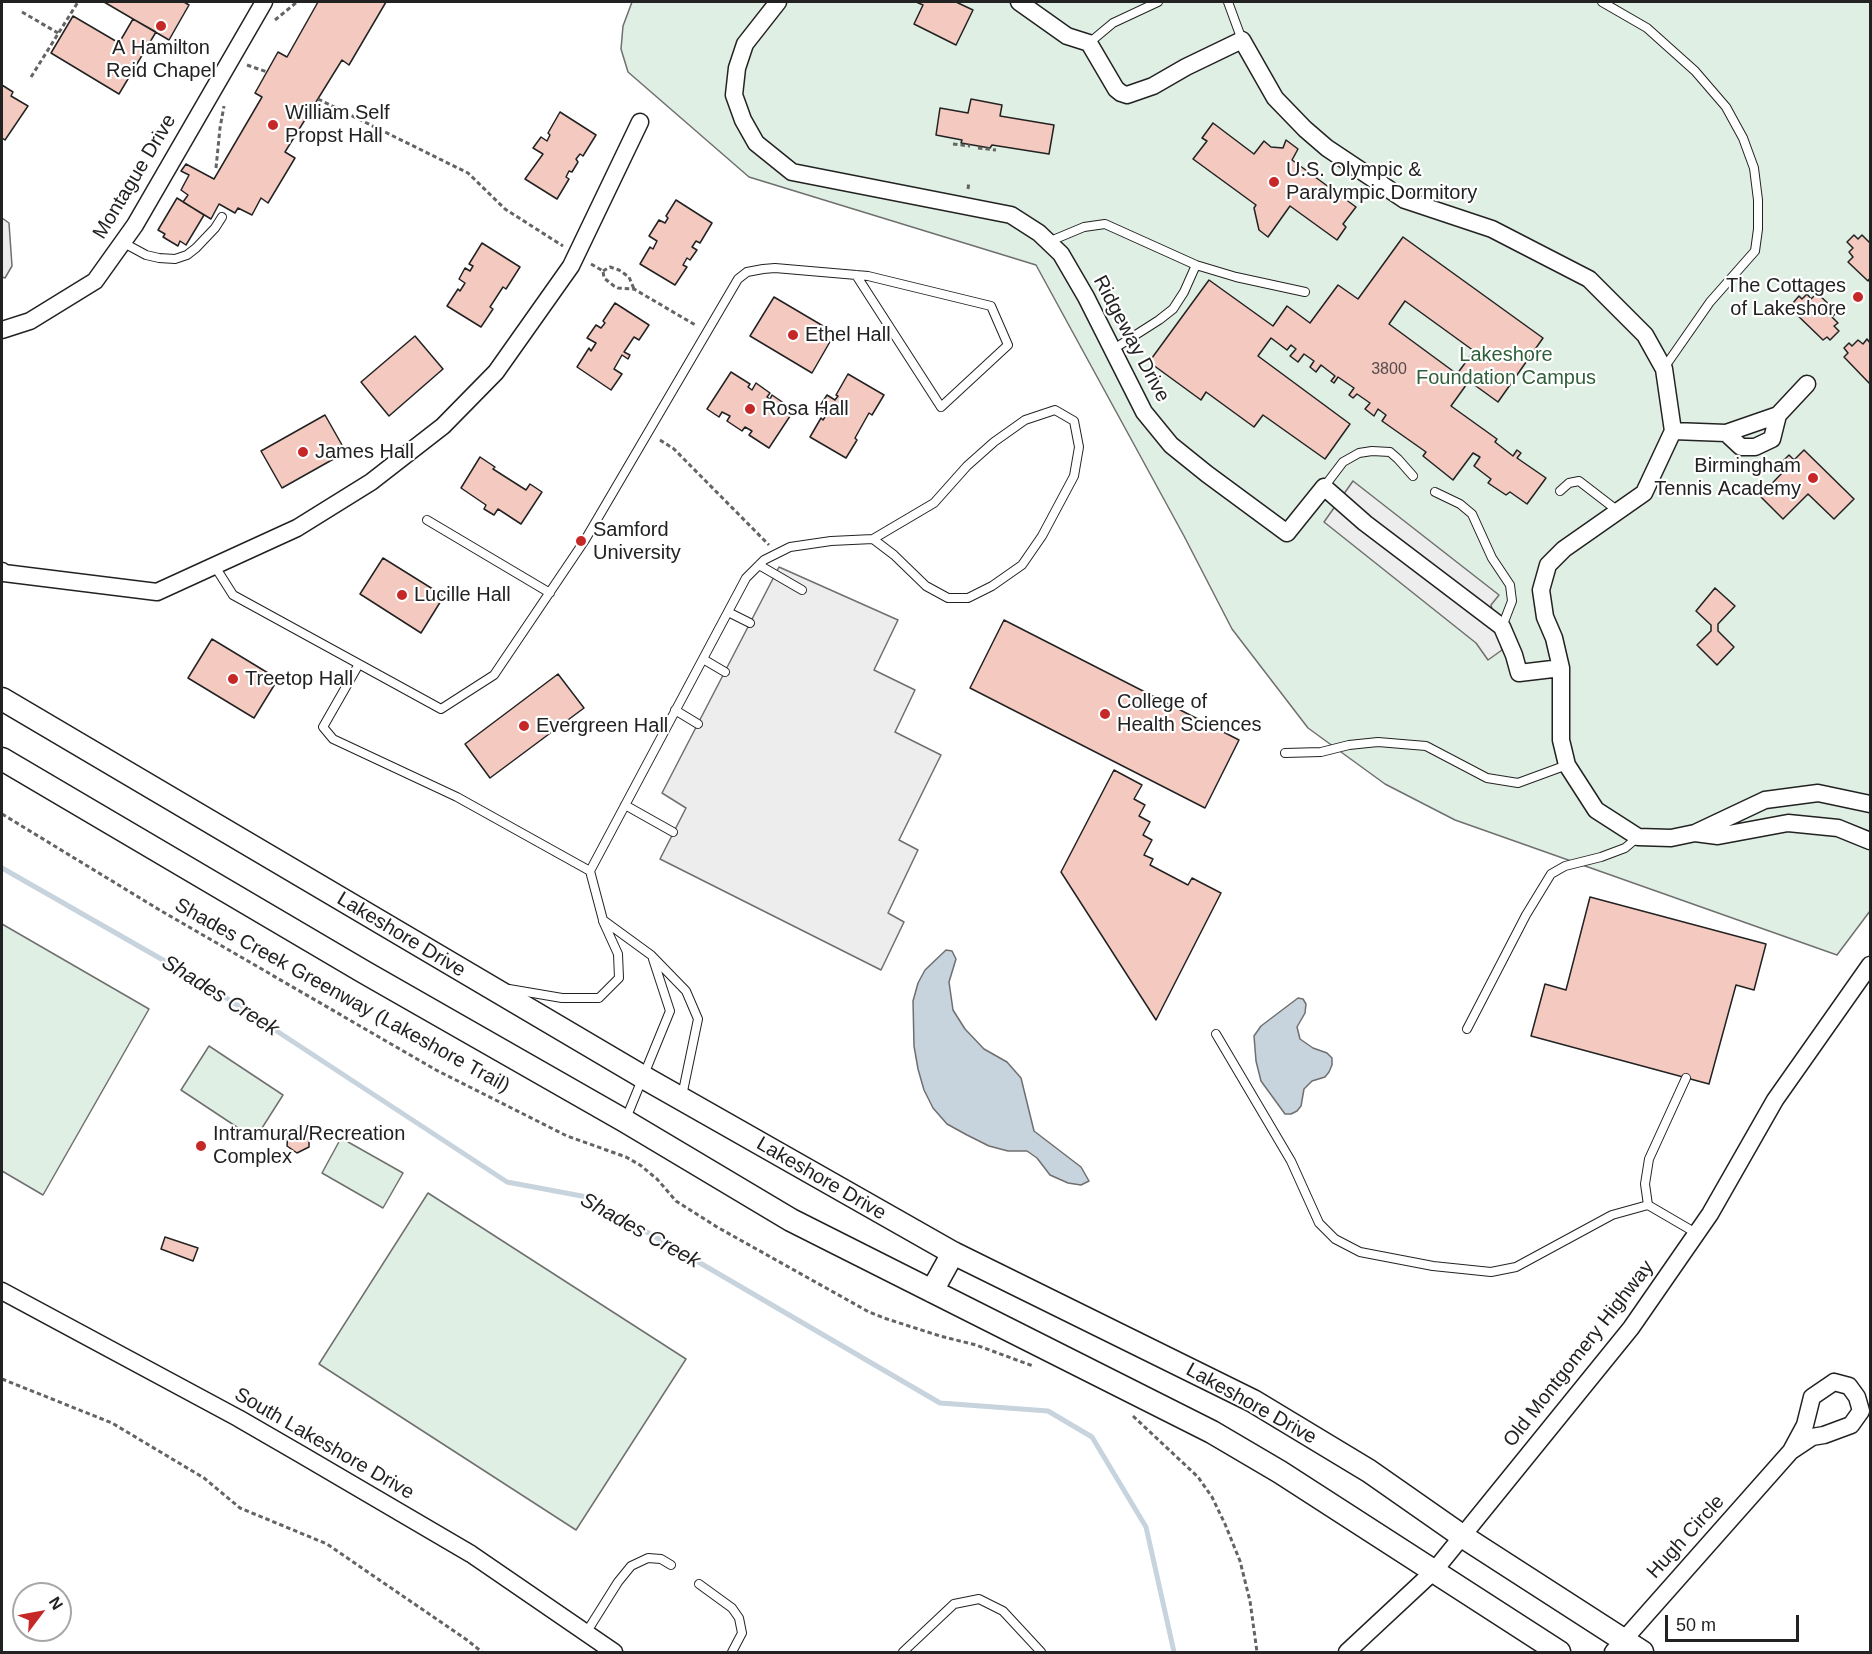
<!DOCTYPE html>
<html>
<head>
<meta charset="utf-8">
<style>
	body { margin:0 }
	#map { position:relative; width:1872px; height:1654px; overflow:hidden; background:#fff; font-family:Helvetica,sans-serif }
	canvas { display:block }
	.frame { position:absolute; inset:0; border:3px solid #222; pointer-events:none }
	.north { position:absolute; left:12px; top:1582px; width:60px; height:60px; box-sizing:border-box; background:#fff; border:2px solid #a7a7a7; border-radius:50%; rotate:58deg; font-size:16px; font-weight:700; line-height:24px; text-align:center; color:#222 }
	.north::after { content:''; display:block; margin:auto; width:21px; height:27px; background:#c62828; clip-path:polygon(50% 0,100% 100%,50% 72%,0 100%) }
	.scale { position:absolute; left:1665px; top:1615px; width:134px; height:27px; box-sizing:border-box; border:3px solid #222; border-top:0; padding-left:8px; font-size:18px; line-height:21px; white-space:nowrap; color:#222; -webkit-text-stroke:4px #fff; paint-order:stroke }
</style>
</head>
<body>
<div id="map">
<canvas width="1872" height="1654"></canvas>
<div class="frame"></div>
<div class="north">N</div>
<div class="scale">50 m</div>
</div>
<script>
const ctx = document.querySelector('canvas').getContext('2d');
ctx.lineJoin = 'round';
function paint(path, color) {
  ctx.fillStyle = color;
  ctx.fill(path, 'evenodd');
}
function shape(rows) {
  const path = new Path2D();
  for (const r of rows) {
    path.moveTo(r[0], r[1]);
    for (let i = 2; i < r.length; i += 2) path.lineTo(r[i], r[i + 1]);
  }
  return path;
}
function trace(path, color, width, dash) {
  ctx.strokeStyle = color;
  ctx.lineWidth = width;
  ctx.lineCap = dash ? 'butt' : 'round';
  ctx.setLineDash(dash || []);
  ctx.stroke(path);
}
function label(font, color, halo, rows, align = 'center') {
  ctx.font = font + ' Helvetica,sans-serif';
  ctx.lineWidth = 4.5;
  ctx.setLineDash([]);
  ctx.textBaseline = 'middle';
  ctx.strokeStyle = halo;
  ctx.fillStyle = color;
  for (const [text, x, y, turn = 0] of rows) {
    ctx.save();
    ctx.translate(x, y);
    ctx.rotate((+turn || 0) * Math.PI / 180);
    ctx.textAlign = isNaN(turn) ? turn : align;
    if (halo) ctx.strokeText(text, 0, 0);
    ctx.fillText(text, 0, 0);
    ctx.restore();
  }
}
const green = shape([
	[632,2,1870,2,1870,911,1837,955,1455,820,1385,784,1308,728,1232,629,1184,536,1036,265,749,177,628,72,621,49,623,26,632,2],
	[2,924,149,1009,43,1195,2,1171,2,924],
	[209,1046,283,1095,255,1139,181,1090,209,1046],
	[341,1138,403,1173,383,1208,322,1173,341,1138],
	[428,1193,686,1359,576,1530,319,1364,428,1193]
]);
const parking = shape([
	[2,218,9,223,12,266,5,278,2,277,2,218],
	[1353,481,1499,595,1491,605,1502,650,1488,660,1476,643,1324,522,1353,481],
	[779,567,898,620,874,670,915,690,895,732,941,755,899,840,918,850,888,913,904,922,881,970,660,859,686,808,662,793,779,567]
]);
const water = shape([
	[946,950,952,951,956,959,949,982,953,1010,965,1029,984,1049,1007,1062,1021,1078,1034,1131,1081,1167,1089,1181,1081,1185,1068,1183,1050,1175,1037,1158,1027,1151,1008,1151,989,1146,967,1135,947,1124,933,1108,924,1090,918,1069,914,1046,913,1001,918,983,925,970,946,950],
	[1298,998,1303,999,1306,1004,1305,1013,1297,1027,1300,1039,1313,1048,1327,1053,1332,1058,1332,1065,1329,1072,1325,1077,1312,1081,1304,1089,1301,1106,1297,1111,1291,1114,1285,1114,1261,1081,1256,1061,1254,1036,1261,1026,1298,998]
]);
const stream = shape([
	[2,868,205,984,507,1182,587,1197,940,1403,1048,1411,1092,1437,1146,1527,1174,1652]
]);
const building = shape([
	[104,2,184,2,189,5,169,40,104,2],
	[318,2,386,2,349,65,342,60,285,152,295,158,268,203,261,198,252,215,238,208,235,213,219,204,211,219,183,202,188,195,181,190,189,175,181,171,186,164,214,179,262,97,255,93,278,52,287,57,318,2],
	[916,2,956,2,973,10,956,45,914,24,923,5,916,2],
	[73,16,119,43,133,19,156,32,119,94,51,53,73,16],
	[2,85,13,92,11,96,28,106,5,140,2,138,2,85],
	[971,99,1002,105,1000,116,1054,125,1049,154,992,145,990,148,961,143,962,140,936,135,940,108,968,113,971,99],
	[560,112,596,135,583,156,580,154,576,159,578,162,572,172,569,171,566,177,569,179,557,199,525,179,543,154,533,148,541,137,547,141,550,135,548,133,560,112],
	[1213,123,1254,154,1264,141,1271,147,1283,148,1286,140,1298,149,1292,160,1356,207,1343,224,1346,227,1337,240,1290,206,1268,237,1259,230,1254,208,1256,205,1193,159,1207,141,1202,138,1213,123],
	[177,198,204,215,186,245,180,241,178,246,163,237,165,234,158,230,177,198],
	[676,200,712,223,700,243,696,241,692,247,697,250,690,260,687,258,683,265,687,267,675,285,640,264,650,247,653,249,657,241,649,236,659,220,665,223,668,218,666,216,676,200],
	[1854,235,1858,239,1862,235,1870,243,1870,278,1868,281,1848,262,1853,257,1849,252,1853,248,1847,242,1854,235],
	[1403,237,1543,338,1498,402,1469,381,1451,406,1497,439,1495,442,1513,456,1517,450,1521,453,1517,458,1546,478,1527,504,1510,492,1506,495,1488,483,1491,479,1474,466,1480,457,1473,453,1453,480,1423,456,1426,452,1382,421,1386,415,1378,409,1374,416,1365,409,1370,403,1357,394,1353,398,1349,395,1354,388,1338,377,1334,383,1331,381,1335,376,1321,365,1316,372,1310,367,1314,361,1304,354,1298,362,1290,356,1296,349,1291,345,1287,350,1271,338,1258,356,1350,424,1325,459,1263,415,1254,427,1206,392,1201,400,1149,362,1209,280,1273,326,1287,306,1310,323,1338,285,1358,299,1403,237],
	[1405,301,1474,351,1457,374,1389,324,1405,301],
	[482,243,520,267,506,289,503,287,490,307,493,309,481,327,447,306,458,289,460,291,465,283,459,279,465,268,470,271,473,266,469,264,482,243],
	[1817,293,1837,312,1832,317,1838,323,1834,326,1839,331,1830,340,1827,337,1823,340,1792,310,1796,306,1793,303,1799,296,1802,299,1807,294,1811,299,1817,293],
	[774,297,835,333,812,373,750,336,774,297],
	[615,303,649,325,639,340,634,337,624,352,630,355,628,359,622,355,614,369,622,374,611,390,577,367,589,348,591,351,596,343,587,338,596,325,601,328,605,323,603,321,615,303],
	[415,336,443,369,389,416,361,382,415,336],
	[1867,339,1870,343,1870,384,1844,357,1848,353,1844,348,1849,343,1852,346,1858,340,1863,344,1867,339],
	[731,372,750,384,748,387,752,390,756,383,770,393,767,397,770,399,772,395,794,410,769,448,749,435,752,431,745,427,742,431,727,421,730,416,722,412,719,417,707,409,731,372],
	[848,374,884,395,872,415,869,413,855,438,857,440,846,458,810,437,821,418,823,420,827,414,818,409,827,395,835,400,838,396,836,395,848,374],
	[325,415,346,452,282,488,261,451,325,415],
	[1804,450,1854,499,1834,519,1808,494,1783,519,1760,496,1782,473,1776,468,1789,455,1794,460,1804,450],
	[480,457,495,467,493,469,526,490,530,484,542,492,521,524,498,509,494,515,484,509,486,505,461,488,480,457],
	[383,558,444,596,421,633,360,594,383,558],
	[1715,588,1735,606,1718,624,1718,631,1734,647,1717,665,1697,645,1711,631,1711,625,1696,611,1715,588],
	[1004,620,1239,740,1205,808,970,688,1004,620],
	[212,639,278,679,254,718,188,678,212,639],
	[558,674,584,708,490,778,465,744,558,674],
	[1114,770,1142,785,1134,799,1145,805,1139,816,1150,822,1143,835,1152,840,1144,855,1153,859,1150,865,1188,885,1192,878,1221,893,1156,1020,1061,872,1114,770],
	[1590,897,1766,944,1754,990,1736,985,1709,1084,1531,1036,1545,984,1566,990,1590,897],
	[299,1128,309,1134,309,1147,297,1153,287,1146,288,1133,299,1128],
	[165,1237,198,1248,193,1261,161,1249,165,1237]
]);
const path = shape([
	[22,12,58,33],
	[275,20,297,2],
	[247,65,267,72],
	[31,77,78,2],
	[318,99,468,173,505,209,563,246],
	[953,144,970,146],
	[978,148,996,150],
	[216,168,220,128,224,106],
	[968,189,969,182],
	[591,264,603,271,604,278,614,286,618,288,634,289,697,326],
	[603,271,610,267,619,270,629,277,634,289],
	[660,440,674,449,769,545],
	[2,814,158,909,436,1070,567,1136,626,1157,640,1165,657,1179,676,1201,717,1227,869,1312,884,1318,940,1336,976,1345,1033,1366],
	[2,1379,112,1423,204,1478,240,1508,327,1544,467,1640,482,1652],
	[1133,1416,1198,1477,1212,1497,1225,1524,1240,1561,1250,1601,1257,1652]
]);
const service = shape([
	[1228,2,1242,40],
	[1602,2,1647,28,1695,71,1726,107,1743,138,1754,168,1758,200,1758,229,1755,251,1710,302,1664,368],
	[1089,43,1113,23,1158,2],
	[122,242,146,255,159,258,175,259,187,255,196,248,215,228,222,217],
	[1048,242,1084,227,1105,224,1196,265,1236,277,1305,292],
	[1112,350,1159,320,1173,309,1184,292,1196,265],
	[1324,487,1343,462,1359,453,1372,451,1390,452,1398,459,1413,476],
	[1560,491,1569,483,1579,481,1618,511],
	[1435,492,1460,504,1472,514,1492,558,1510,585,1512,601,1502,627],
	[427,520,550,593],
	[214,565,233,595,441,709,494,675,585,540,738,279,747,272,763,269,775,268,868,276,991,306,1008,345,941,407,856,275],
	[759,565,802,590],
	[728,612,750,623],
	[703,659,725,672],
	[359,664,323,727,333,739,457,797,590,871],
	[675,710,698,724],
	[1285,753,1321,752,1349,745,1378,742,1426,746,1487,778,1518,783,1567,765],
	[625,805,673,832],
	[509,989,562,998,599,998,619,978,618,954,603,921],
	[1467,1029,1526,915,1551,874,1565,866,1601,857,1625,848,1638,837],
	[1216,1034,1291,1161,1319,1223,1335,1239,1360,1252,1433,1266,1491,1272,1516,1267,1612,1215,1648,1205,1696,1233],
	[682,1096,698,1019,686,991,651,955,603,920,590,871,746,578,764,560,790,547,831,541,873,539,934,503,967,466,994,442,1025,420,1055,410,1074,421,1079,447,1074,476,1042,536,1022,565,992,586,968,598,948,598,926,586,894,555,873,539],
	[625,1121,670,1011,653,959],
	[1648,1205,1645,1184,1649,1159,1686,1078],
	[699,1584,732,1608,739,1618,742,1633,732,1652],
	[586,1633,618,1582,631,1566,648,1558,661,1559,671,1565],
	[903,1652,954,1604,979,1599,1003,1611,1041,1652]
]);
const minor = shape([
	[778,2,745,44,737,68,734,95,743,120,756,143,792,172,1011,215,1039,233,1061,254,1086,297,1144,412,1171,445,1207,474,1287,533,1324,487,1365,523,1502,627,1514,655,1519,673,1561,668],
	[1019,2,1067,36,1089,43,1116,89,1121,93,1127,95,1153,86,1186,67,1242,40,1275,98,1305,129,1327,148,1405,200,1492,229,1589,279,1645,335,1664,369,1673,431,1644,493,1564,549,1548,565,1541,590,1545,617,1554,638,1561,668,1561,740,1567,765,1596,810,1638,837,1671,838,1695,833,1765,800,1818,793,1870,804],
	[2,330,30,321,95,281,135,225,264,2],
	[1673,431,1726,433,1741,447,1755,447,1772,439,1778,415,1807,384],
	[1726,433,1778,415],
	[2,571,4,573,157,592,297,528,371,482,443,426,496,372,571,266,640,122],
	[1695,833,1718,836,1788,823,1838,828,1870,841],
	[2,1291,238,1418,302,1455,471,1554,614,1652],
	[1834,1382,1849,1386,1857,1397,1861,1411,1851,1425,1824,1435,1812,1437,1791,1451,1805,1425,1812,1397,1834,1382],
	[1347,1652,1434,1571,1631,1328,1710,1214,1775,1100,1870,965],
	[1613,1652,1791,1451]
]);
const secondary = shape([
	[2,699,643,1077,953,1253,1253,1401,1369,1471,1462,1536,1642,1652],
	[2,759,364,972,625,1121,791,1220,1212,1432,1280,1472,1559,1652],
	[932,1291,953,1253]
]);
const markers = [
	[161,26,6,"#c62828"],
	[273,125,6,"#c62828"],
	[1274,182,6,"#c62828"],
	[1858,297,6,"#c62828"],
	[793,335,6,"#c62828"],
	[750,409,6,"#c62828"],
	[303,452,6,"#c62828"],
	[1813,478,6,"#c62828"],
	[581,541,6,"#c62828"],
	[402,595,6,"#c62828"],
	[233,679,6,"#c62828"],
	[1105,714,6,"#c62828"],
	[524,726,6,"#c62828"],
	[201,1146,6,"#c62828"]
];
const numberNames = [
	["3800",1389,370]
];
const poiNames = [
	["A Hamilton",161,48,"center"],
	["Reid Chapel",161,71,"center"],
	["William Self",285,113],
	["Propst Hall",285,136],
	["U.S. Olympic &",1286,170],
	["Paralympic Dormitory",1286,193],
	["The Cottages",1846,286,"right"],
	["of Lakeshore",1846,309,"right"],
	["Ethel Hall",805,335],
	["Rosa Hall",762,409],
	["James Hall",315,452],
	["Birmingham",1801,466,"right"],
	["Tennis Academy",1801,489,"right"],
	["Samford",593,530],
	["University",593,553],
	["Lucille Hall",414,595],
	["Treetop Hall",245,679],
	["College of",1117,702],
	["Health Sciences",1117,725],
	["Evergreen Hall",536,726],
	["Intramural/Recreation",213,1134],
	["Complex",213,1157]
];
const streetNames = [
	["Montague Drive",135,177,-59],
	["Ridgeway Drive",1131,339,62],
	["Lakeshore Drive",401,935,31],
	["Shades Creek Greenway (Lakeshore Trail)",342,996,29],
	["Lakeshore Drive",821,1179,30],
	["Old Montgomery Highway",1579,1354,-52],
	["Lakeshore Drive",1251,1404,29],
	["South Lakeshore Drive",324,1444,30],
	["Hugh Circle",1686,1537,-48]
];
const parkNames = [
	["Lakeshore",1506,355],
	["Foundation Campus",1506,378]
];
const waterNames = [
	["Shades Creek",220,996,32],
	["Shades Creek",640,1231,29]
];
paint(green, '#e0efe3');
trace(green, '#6f6f6f', 1.5);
paint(parking, '#ededed');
trace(parking, '#6f6f6f', 1.5);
paint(water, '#c7d3dd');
trace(water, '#6f6f6f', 1.5);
trace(stream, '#c7d3dd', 5);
paint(building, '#f3c9c0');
trace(building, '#222', 1.5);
trace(service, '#222', 10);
trace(minor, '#222', 19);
trace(secondary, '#222', 25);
trace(path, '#646464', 3, [4.5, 3]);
trace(service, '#fff', 8);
trace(minor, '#fff', 16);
trace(secondary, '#fff', 22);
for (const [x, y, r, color] of markers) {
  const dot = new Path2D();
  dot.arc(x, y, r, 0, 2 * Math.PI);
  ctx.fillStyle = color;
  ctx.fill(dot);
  trace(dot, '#fff', 2);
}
label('16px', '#564c4a', null, numberNames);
label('20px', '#222', '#fff', poiNames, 'left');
label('20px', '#222', '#fff', streetNames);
label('20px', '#2f5e38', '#fff', parkNames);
label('italic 21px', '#222', '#fff', waterNames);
</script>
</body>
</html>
